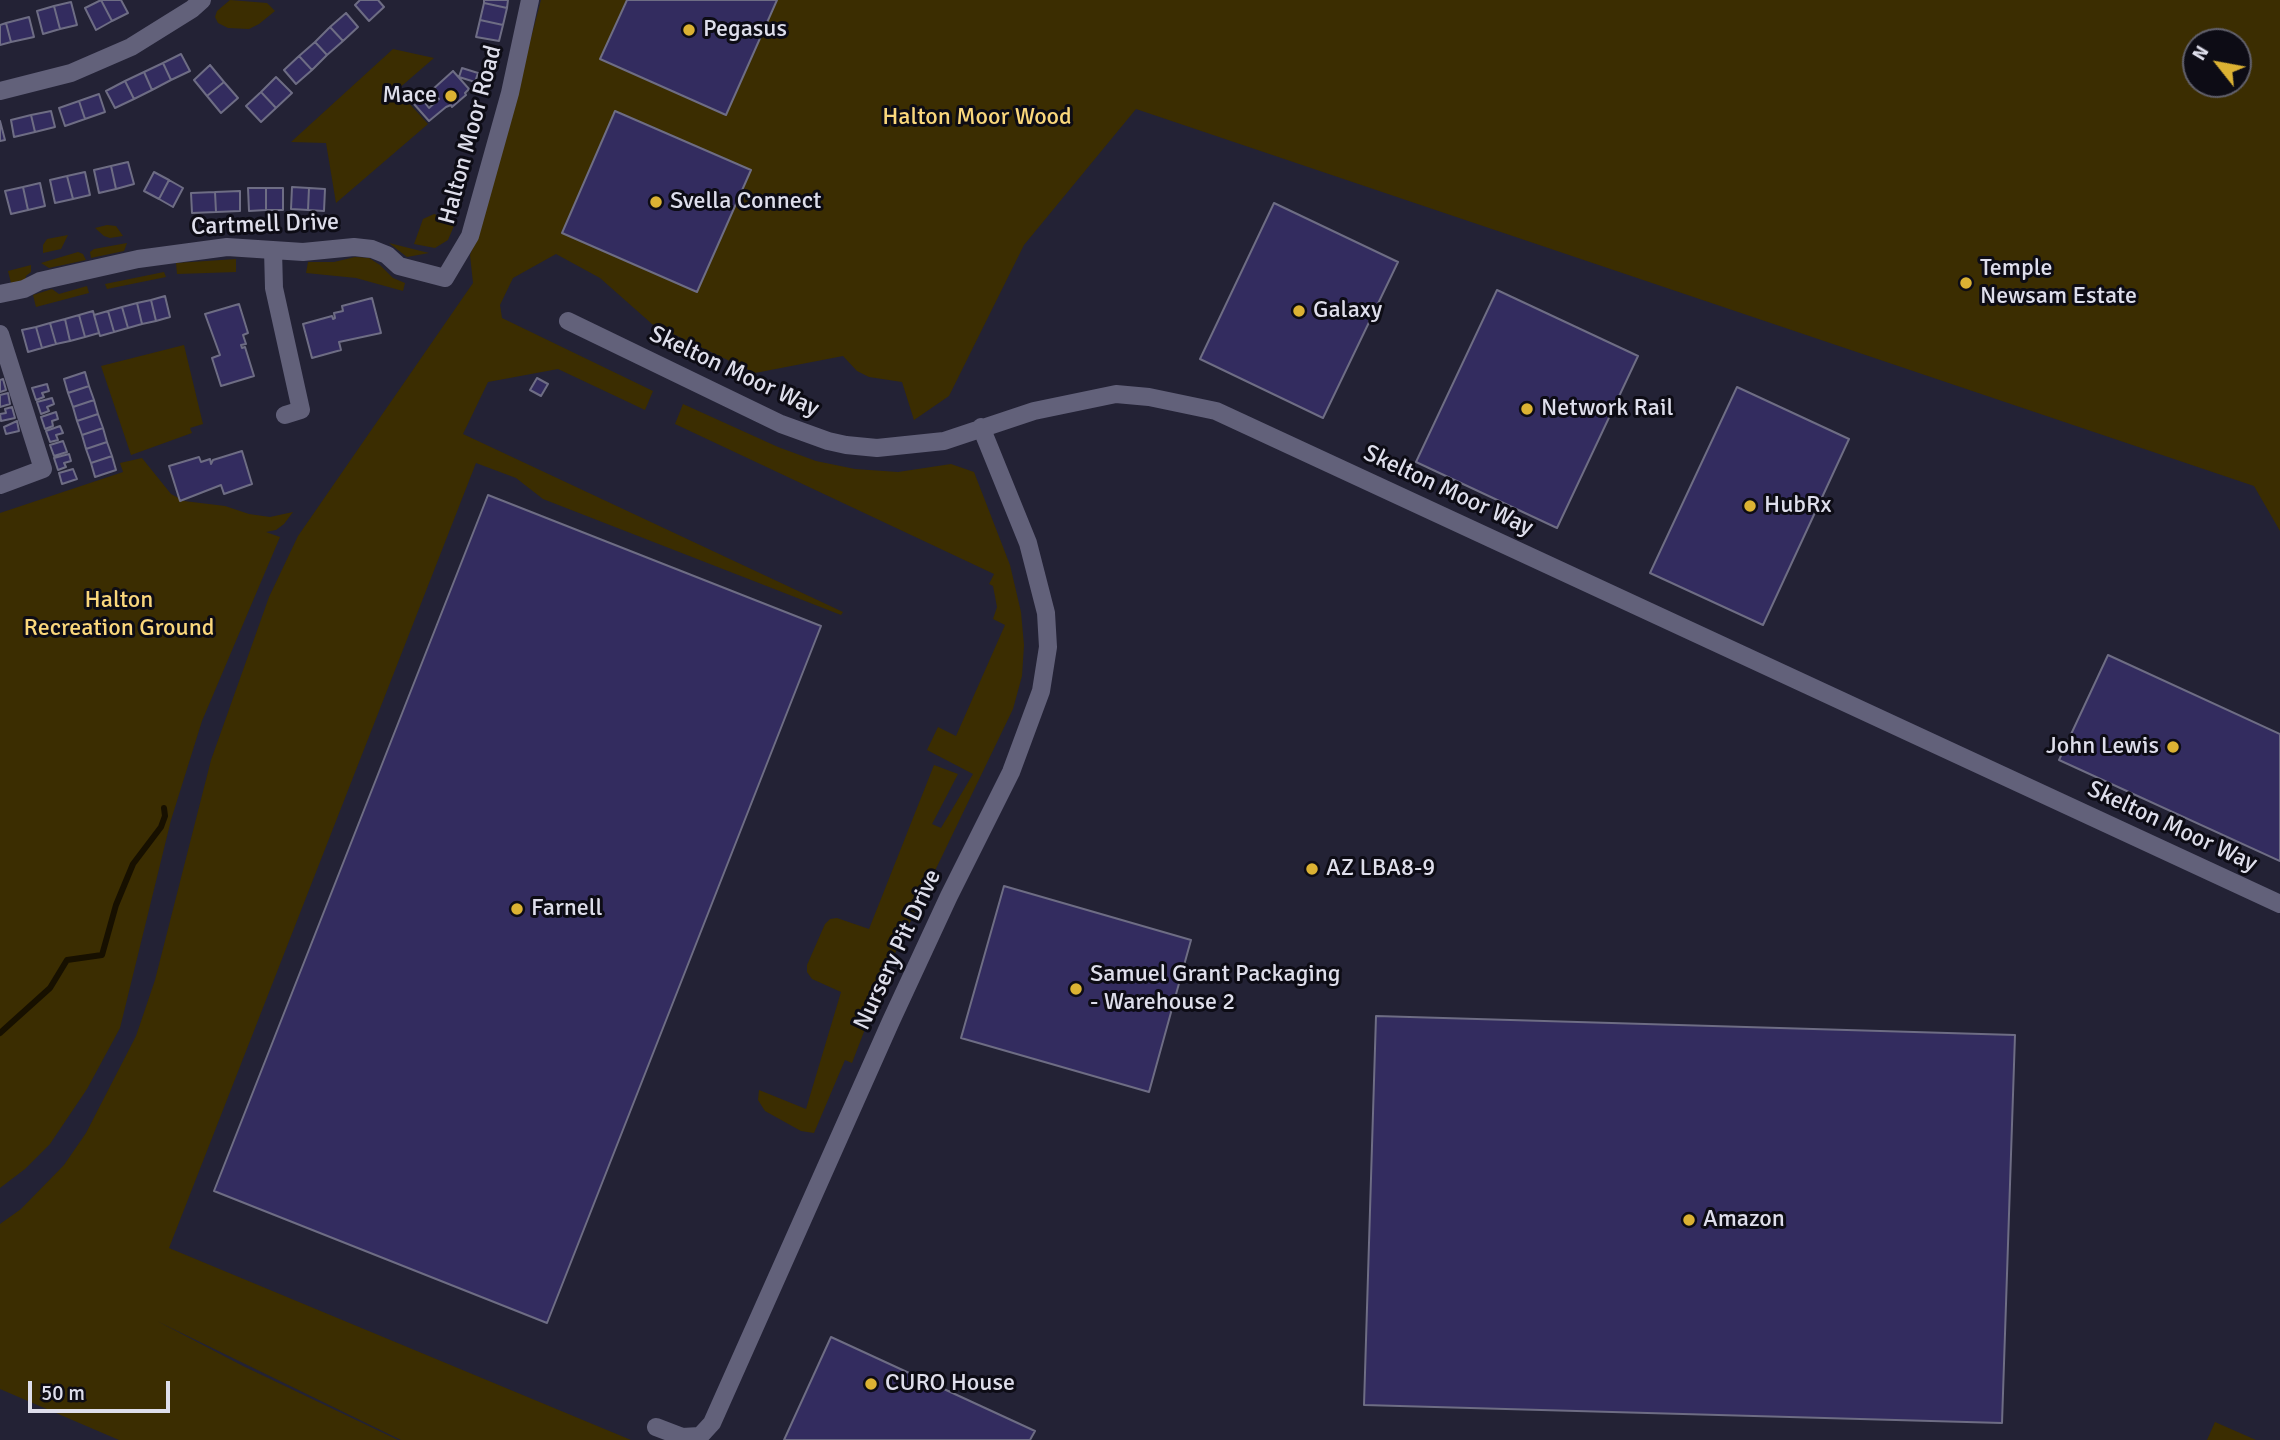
<!DOCTYPE html>
<html>
<head>
<meta charset="utf-8">
<style>
	body { margin:0 }
	#map { position:relative; width:2280px; height:1440px; overflow:hidden; background:#232235; font-family:Signika,sans-serif }
	canvas { display:block }
	.north { position:absolute; left:2182px; top:28px; width:70px; height:70px; box-sizing:border-box; background:#0d0c15; border:2px solid #61606b; border-radius:50%; rotate:301deg; font-size:19px; font-weight:700; line-height:28px; text-align:center; color:#dedeeb }
	.north::after { content:''; display:block; margin:auto; width:24px; height:32px; background:#dcb233; clip-path:polygon(50% 0,100% 100%,50% 72%,0 100%) }
	.scale { position:absolute; left:28px; top:1381px; width:142px; height:32px; box-sizing:border-box; border:4px solid #dedeeb; border-top:0; padding-left:9px; font-size:21px; line-height:24px; white-space:nowrap; color:#dedeeb; -webkit-text-stroke:5px #0d0c15; paint-order:stroke }
</style>
</head>
<body>
<div id="map">
<canvas width="2280" height="1440"></canvas>
<div class="north">N</div>
<div class="scale">50 m</div>
</div>
<script>
const ctx = document.querySelector('canvas').getContext('2d');
ctx.lineJoin = 'round';
function paint(path, color) {
  ctx.fillStyle = color;
  ctx.fill(path, 'evenodd');
}
function shape(rows) {
  const path = new Path2D();
  for (const r of rows) {
    path.moveTo(r[0], r[1]);
    for (let i = 2; i < r.length; i += 2) path.lineTo(r[i], r[i + 1]);
  }
  return path;
}
function trace(path, color, width, dash) {
  ctx.strokeStyle = color;
  ctx.lineWidth = width;
  ctx.lineCap = dash ? 'butt' : 'round';
  ctx.setLineDash(dash || []);
  ctx.stroke(path);
}
function label(font, color, halo, rows, align = 'center') {
  ctx.font = font + ' Signika,sans-serif';
  ctx.lineWidth = 6;
  ctx.setLineDash([]);
  ctx.textBaseline = 'middle';
  ctx.strokeStyle = halo;
  ctx.fillStyle = color;
  for (const [text, x, y, turn = 0] of rows) {
    ctx.save();
    ctx.translate(x, y);
    ctx.rotate((+turn || 0) * Math.PI / 180);
    ctx.textAlign = isNaN(turn) ? turn : align;
    if (halo) ctx.strokeText(text, 0, 0);
    ctx.fillText(text, 0, 0);
    ctx.restore();
  }
}
const green = shape([
	[230,0,267,3,275,11,259,24,249,29,228,28,218,23,215,17,217,11],
	[541,0,2280,0,2280,531,2254,486,1136,109,1024,245,949,396,914,420,902,382,869,377,857,371,843,356,755,373,652,324,600,278,556,254,513,278,500,305,502,318,653,391,645,410,558,369,488,382,463,434,843,612,841,615,543,499,516,478,476,463,169,1248,631,1440,401,1440,157,1321,243,1366,398,1440,119,1440,0,1389,0,1224,21,1209,64,1165,86,1133,136,1036,155,980,211,760,269,597,298,536,473,283,470,255,482,222],
	[2196,42,2238,42,2238,84,2196,84],
	[393,49,434,58,397,90,428,124,336,203,326,143,291,142],
	[434,214,456,221,448,240,435,248,414,244,423,219],
	[107,225,116,226,123,236,110,238,104,236,95,228],
	[68,235,61,249,43,253,43,245,47,239],
	[127,243,124,251,91,258,90,252,94,249],
	[389,243,429,253,407,257],
	[78,252,83,254,86,260,49,268,41,263],
	[355,257,369,258,380,265,393,278,405,283,403,291,356,278,306,273,308,262,334,262],
	[236,259,236,272,177,274,176,263],
	[31,265,31,272,26,276,25,283,11,283,8,271],
	[164,272,166,277,107,289,105,284],
	[87,286,89,293,36,307,33,295,52,289,59,294],
	[184,345,203,424,190,428,192,433,131,455,101,366],
	[683,404,778,447,816,461,855,469,898,472,951,464,974,472,1010,565,1021,612,1024,645,1022,676,1013,709,890,964,852,1063,845,1060,814,1133,801,1131,765,1111,758,1100,759,1090,806,1109,841,992,812,979,807,972,807,965,825,924,830,919,837,918,869,929,934,765,958,774,932,824,941,828,973,774,927,750,938,727,956,736,1005,625,993,619,997,607,993,586,989,584,994,574,675,424],
	[142,458,171,494,184,501,225,506,249,514,270,517,293,512,284,524,276,530,266,532,280,537,202,721,171,820,120,1028,87,1089,50,1144,25,1169,0,1188,0,513,123,472,120,463],
	[2215,1422,2256,1440,2207,1440]
]);
const stream = shape([
	[0,1033,50,988,67,960,102,955,116,905,133,864,161,827,165,816,164,808]
]);
const building = shape([
	[101,0,121,0,128,13,112,21,101,0],
	[101,0,112,21,96,30,85,8,101,0],
	[360,0,378,0,384,7,369,21,355,5,360,0],
	[484,0,508,0,507,8,484,3,484,0],
	[627,0,777,0,726,115,600,59,627,0],
	[71,2,77,25,60,29,54,6,71,2],
	[484,3,507,8,503,25,480,20,484,3],
	[54,6,60,29,43,34,37,11,54,6],
	[346,13,358,27,343,41,330,27,346,13],
	[29,17,34,37,11,42,6,23,29,17],
	[480,20,503,25,499,41,476,37,480,20],
	[6,23,11,42,0,45,0,25,6,23],
	[330,27,343,41,327,55,315,42,330,27],
	[315,42,327,55,312,70,299,56,315,42],
	[181,54,190,71,171,80,163,63,181,54],
	[299,56,312,70,296,84,284,70,299,56],
	[163,63,171,80,152,90,144,72,163,63],
	[210,65,224,82,207,96,194,80,210,65],
	[462,68,478,73,475,82,459,77,462,68],
	[453,71,469,89,465,93,466,95,452,107,451,105,446,107,429,121,414,104,421,98,429,108,439,99,432,90,453,71],
	[144,72,152,90,134,99,125,81,144,72],
	[276,77,292,93,276,108,261,92,276,77],
	[125,81,134,99,115,108,106,91,125,81],
	[224,82,238,98,221,113,207,96,224,82],
	[261,92,276,108,261,122,246,106,261,92],
	[99,94,105,112,85,119,79,101,99,94],
	[79,101,85,119,65,126,59,108,79,101],
	[51,111,55,127,35,132,31,115,51,111],
	[615,111,751,170,697,292,562,233,615,111],
	[31,115,35,132,14,137,11,120,31,115],
	[0,121,5,140,0,141,0,121],
	[128,162,134,184,116,189,111,166,128,162],
	[111,166,116,189,99,193,94,170,111,166],
	[85,172,90,195,73,199,67,176,85,172],
	[154,172,169,180,159,199,144,191,154,172],
	[67,176,73,199,55,203,50,180,67,176],
	[169,180,183,188,173,207,159,199,169,180],
	[40,183,45,206,28,210,23,187,40,183],
	[23,187,28,210,11,214,5,191,23,187],
	[292,187,309,188,308,210,291,209,292,187],
	[248,188,266,188,266,210,249,211,248,188],
	[266,188,283,188,283,210,266,210,266,188],
	[309,188,325,189,324,211,308,210,309,188],
	[240,191,240,211,216,212,215,192,240,191],
	[215,192,216,212,192,213,191,193,215,192],
	[1274,203,1398,262,1323,418,1200,359,1274,203],
	[1497,290,1638,356,1557,528,1416,462,1497,290],
	[165,296,170,317,156,321,151,300,165,296],
	[372,298,381,333,339,342,341,350,312,358,303,324,332,316,333,319,335,318,334,313,343,311,342,306,372,298],
	[151,300,156,321,142,324,137,303,151,300],
	[137,303,142,324,128,328,122,307,137,303],
	[239,304,248,333,243,335,246,344,241,345,242,348,245,347,254,376,221,386,212,358,220,355,205,314,239,304],
	[122,307,128,328,114,332,108,311,122,307],
	[93,311,99,333,85,337,79,315,93,311],
	[108,311,114,332,100,336,94,315,108,311],
	[79,315,85,337,70,341,65,319,79,315],
	[65,319,70,341,56,344,50,323,65,319],
	[50,323,56,344,42,348,36,327,50,323],
	[36,327,42,348,28,352,22,330,36,327],
	[85,372,89,386,68,393,64,379,85,372],
	[537,378,548,384,541,396,530,390,537,378],
	[3,379,6,390,0,392,0,380,3,379],
	[47,384,49,391,42,393,44,397,36,400,32,388,47,384],
	[89,386,94,400,73,407,68,393,89,386],
	[1737,387,1849,439,1763,625,1650,573,1737,387],
	[8,393,10,404,0,407,0,395,8,393],
	[52,398,54,404,47,407,49,411,41,414,37,402,52,398],
	[94,400,98,414,77,421,73,407,94,400],
	[12,407,15,418,1,421,0,414,6,413,5,409,12,407],
	[56,412,58,419,52,421,53,426,45,429,41,417,56,412],
	[98,414,103,428,82,435,77,421,98,414],
	[17,421,19,431,6,434,4,427,17,421],
	[60,426,63,433,56,435,58,440,50,442,46,431,60,426],
	[103,428,107,442,86,449,82,435,103,428],
	[63,441,67,452,54,456,50,445,63,441],
	[107,442,112,456,91,463,86,449,107,442],
	[242,451,252,484,224,494,221,485,180,501,169,466,199,457,201,462,210,459,211,464,213,460,242,451],
	[69,454,71,461,64,463,66,467,58,470,54,458,69,454],
	[112,456,116,470,95,477,91,463,112,456],
	[73,469,77,479,62,484,59,473,73,469],
	[488,495,821,626,547,1323,214,1191,488,495],
	[2108,655,2280,734,2280,861,2059,760,2108,655],
	[1004,886,1191,940,1149,1092,961,1038,1004,886],
	[1376,1016,2015,1035,2002,1423,1364,1405,1376,1016],
	[831,1337,1035,1431,1030,1440,784,1440,831,1337]
]);
const minor = shape([
	[0,91,71,73,131,47,192,9,202,0],
	[273,250,274,288,301,410,285,415],
	[0,294,24,289,40,281,138,259,227,247,303,252,354,247,372,249,387,255,399,266,445,278,470,236,510,93,530,0],
	[568,321,781,424,828,441,846,445,877,448,944,441,1034,411,1116,394,1149,397,1216,411,2280,904],
	[0,334,43,469,0,485],
	[656,1427,682,1437,700,1436,712,1423,891,1021,949,896,1011,772,1041,691,1048,647,1046,613,1028,543,981,427]
]);
const markers = [
	[689,30,7,"#dcb233"],
	[451,96,7,"#dcb233"],
	[656,202,7,"#dcb233"],
	[1966,283,7,"#dcb233"],
	[1299,311,7,"#dcb233"],
	[1527,409,7,"#dcb233"],
	[1750,506,7,"#dcb233"],
	[2173,747,7,"#dcb233"],
	[1312,869,7,"#dcb233"],
	[517,909,7,"#dcb233"],
	[1076,989,7,"#dcb233"],
	[1689,1220,7,"#dcb233"],
	[871,1384,7,"#dcb233"]
];
const poiNames = [
	["Pegasus",703,30],
	["Mace",437,96,"right"],
	["Svella Connect",670,202],
	["Temple",1980,269],
	["Newsam Estate",1980,297],
	["Galaxy",1313,311],
	["Network Rail",1541,409],
	["HubRx",1764,506],
	["John Lewis",2159,747,"right"],
	["AZ LBA8-9",1326,869],
	["Farnell",531,909],
	["Samuel Grant Packaging",1090,975],
	["- Warehouse 2",1090,1003],
	["Amazon",1703,1220],
	["CURO House",885,1384]
];
const parkNames = [
	["Halton Moor Wood",977,118],
	["Halton",119,601],
	["Recreation Ground",119,629]
];
const streetNames = [
	["Halton Moor Road",471,135,-75],
	["Cartmell Drive",265,225,-2],
	["Skelton Moor Way",734,372,25],
	["Skelton Moor Way",1448,491,25],
	["Skelton Moor Way",2172,827,25],
	["Nursery Pit Drive",898,950,-65]
];
paint(green, '#3b2d01');
trace(stream, '#171000', 6);
paint(building, '#332c5f');
trace(building, '#6e6d84', 2);
trace(minor, '#62617a', 18);
for (const [x, y, r, color] of markers) {
  const dot = new Path2D();
  dot.arc(x, y, r, 0, 2 * Math.PI);
  ctx.fillStyle = color;
  ctx.fill(dot);
  trace(dot, '#0d0c15', 2.5);
}
label('24px', '#dedeeb', '#0d0c15', poiNames, 'left');
label('24px', '#fad77b', '#0d0c15', parkNames);
label('24px', '#dedeeb', '#0d0c15', streetNames);
</script>
</body>
</html>
